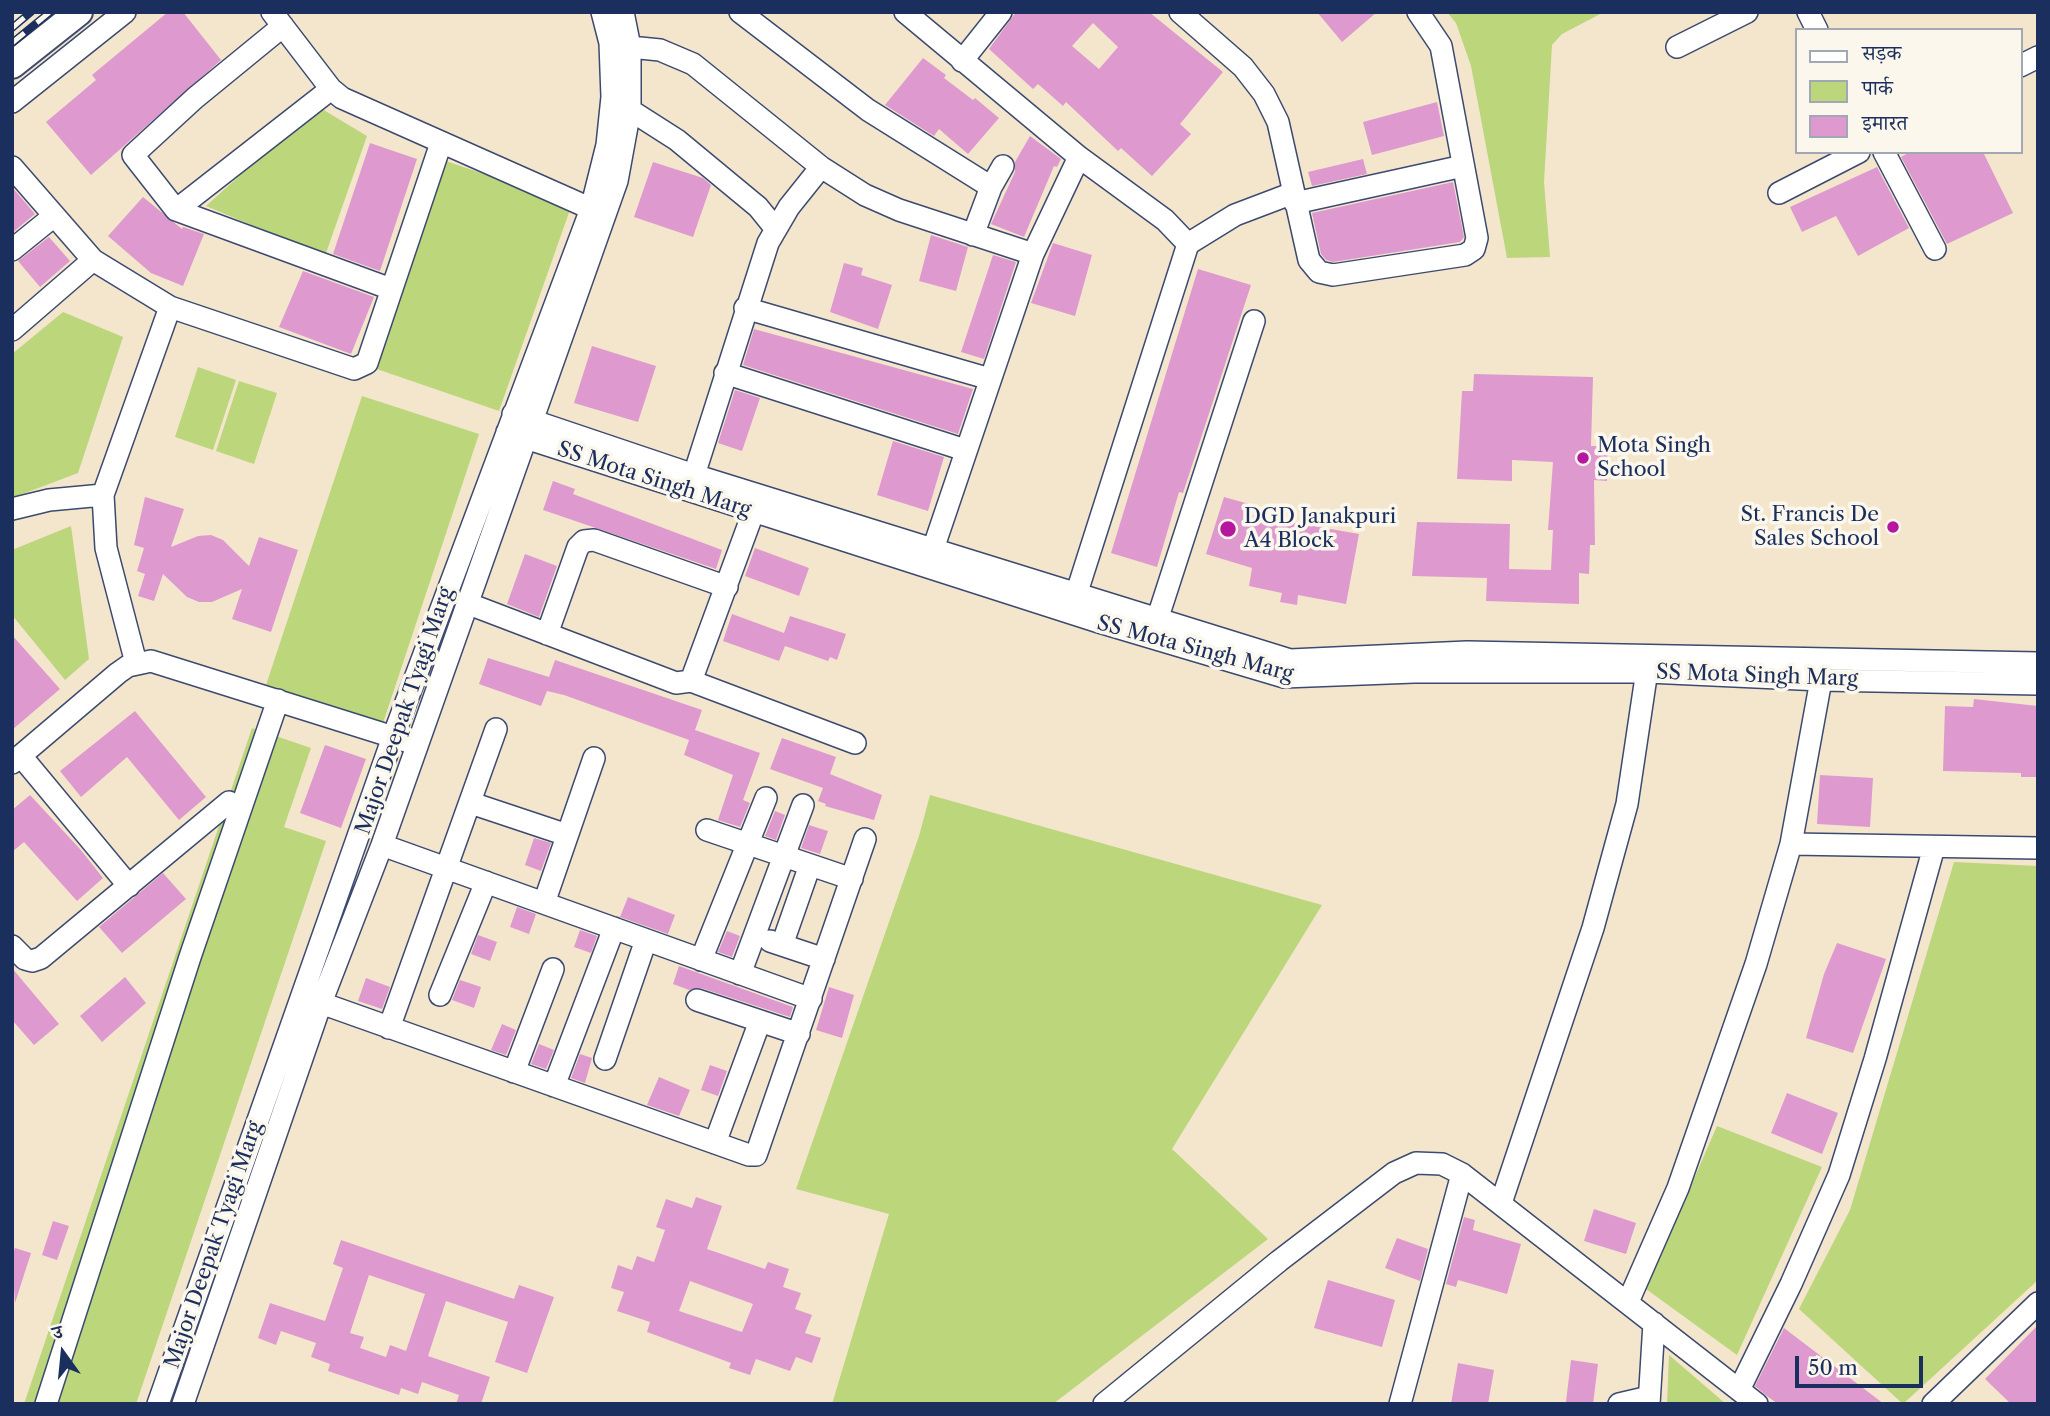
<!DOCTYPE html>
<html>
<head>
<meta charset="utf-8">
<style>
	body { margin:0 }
	#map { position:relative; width:2050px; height:1416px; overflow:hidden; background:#f4e6cd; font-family:"Libre Caslon Text","Noto Serif Devanagari",serif }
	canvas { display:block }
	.frame { position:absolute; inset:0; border:14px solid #1b2f5e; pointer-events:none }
	.legend { position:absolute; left:1795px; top:28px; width:228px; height:126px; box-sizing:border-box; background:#fbf7ec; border:2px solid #a1a7b3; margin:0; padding:9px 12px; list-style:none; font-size:21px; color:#1b2f5e }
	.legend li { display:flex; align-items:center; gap:14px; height:35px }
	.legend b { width:35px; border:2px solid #a1a7b3 }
	.north { position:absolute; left:28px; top:1318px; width:70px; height:70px; -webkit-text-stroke:5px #fbf7ec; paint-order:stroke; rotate:345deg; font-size:19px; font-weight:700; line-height:28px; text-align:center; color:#1b2f5e }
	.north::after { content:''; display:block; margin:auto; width:24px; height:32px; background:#1b2f5e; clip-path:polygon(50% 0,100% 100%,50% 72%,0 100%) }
	.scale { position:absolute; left:1795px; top:1356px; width:128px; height:32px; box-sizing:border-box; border:4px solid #1b2f5e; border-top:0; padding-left:9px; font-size:21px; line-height:24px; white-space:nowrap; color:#1b2f5e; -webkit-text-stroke:5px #fbf7ec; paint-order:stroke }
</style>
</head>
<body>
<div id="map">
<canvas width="2050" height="1416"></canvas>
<div class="frame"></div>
<ul class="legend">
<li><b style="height:9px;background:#fff"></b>सड़क</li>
<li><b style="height:19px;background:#bbd67b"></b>पार्क</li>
<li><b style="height:19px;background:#de9ace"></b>इमारत</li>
</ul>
<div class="north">उ</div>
<div class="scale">50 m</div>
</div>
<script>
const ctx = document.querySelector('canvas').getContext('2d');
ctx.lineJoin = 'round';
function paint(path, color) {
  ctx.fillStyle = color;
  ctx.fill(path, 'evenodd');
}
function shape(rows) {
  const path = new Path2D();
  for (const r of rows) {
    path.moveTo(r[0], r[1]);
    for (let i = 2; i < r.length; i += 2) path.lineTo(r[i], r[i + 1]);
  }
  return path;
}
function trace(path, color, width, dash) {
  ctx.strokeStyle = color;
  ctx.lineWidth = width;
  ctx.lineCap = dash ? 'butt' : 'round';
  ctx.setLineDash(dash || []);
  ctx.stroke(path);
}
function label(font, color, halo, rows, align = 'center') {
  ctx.font = font + ' "Libre Caslon Text",serif';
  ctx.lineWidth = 7;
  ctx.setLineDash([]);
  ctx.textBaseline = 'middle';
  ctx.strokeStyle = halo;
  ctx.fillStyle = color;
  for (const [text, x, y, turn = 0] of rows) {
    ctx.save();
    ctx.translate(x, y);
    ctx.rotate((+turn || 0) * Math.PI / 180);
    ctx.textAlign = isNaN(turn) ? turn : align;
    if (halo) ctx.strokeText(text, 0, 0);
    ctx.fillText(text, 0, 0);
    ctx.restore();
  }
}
const green = shape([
	[1447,12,1604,12,1562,34,1552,45,1544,182,1550,257,1507,258,1471,66,1456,23],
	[317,106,367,136,325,256,206,206],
	[440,159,572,204,499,411,368,366],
	[63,312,123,337,78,473,12,498,12,354],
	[198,367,236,380,213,450,175,437],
	[239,381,277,393,254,464,216,451],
	[362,396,479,434,383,723,266,685],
	[71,526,89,659,65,680,12,615,12,550],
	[252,728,311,748,284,827,326,841,136,1404,24,1404],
	[930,795,1322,905,1172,1149,1268,1239,1053,1404,832,1404,889,1214,796,1189,919,836],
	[1954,862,2038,866,2038,1280,1903,1404,1799,1309,1850,1210],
	[1717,1126,1822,1167,1737,1355,1646,1289],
	[1669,1355,1726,1404,1667,1404]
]);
const building = shape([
	[168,12,183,12,221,60,91,175,46,122,96,80,92,75],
	[1016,12,1149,12,1223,72,1180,124,1191,134,1152,176,1121,148,1118,151,1066,102,1063,106,1038,84,1033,89,989,49],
	[1093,23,1118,47,1099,69,1072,46],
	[1317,12,1377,12,1342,42],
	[923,58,946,75,944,78,973,100,975,98,999,118,968,154,939,129,934,136,885,105],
	[1437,102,1444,136,1372,155,1363,122],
	[1030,136,1061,159,1057,167,1054,166,1024,237,991,224,1015,172,1015,162],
	[370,143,417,159,380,271,333,254],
	[1910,152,1983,152,2013,213,1947,244,1901,157],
	[1363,159,1367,174,1312,186,1308,172],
	[653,162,703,178,711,185,693,237,634,217],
	[1877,167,1909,228,1858,256,1836,216,1802,232,1790,207],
	[1453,182,1464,237,1460,242,1333,262,1326,260,1321,254,1312,213],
	[12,187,35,214,12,233],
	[143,197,182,229,183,227,204,234,183,286,151,273,108,236],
	[931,235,968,247,956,291,919,281],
	[49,237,70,261,40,287,18,261],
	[1053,243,1092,255,1075,316,1031,303],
	[993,255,1016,262,984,359,961,352],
	[844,263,863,268,861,275,892,285,878,329,830,312],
	[1198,269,1251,285,1183,493,1179,492,1157,567,1111,553],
	[303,271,374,297,351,354,279,327],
	[754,329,973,389,958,434,743,365],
	[592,346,656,366,638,422,574,403],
	[1474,374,1593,377,1591,446,1608,446,1607,481,1594,480,1595,545,1590,545,1589,574,1579,573,1579,604,1486,601,1487,578,1412,576,1417,522,1510,524,1509,569,1551,570,1553,530,1548,530,1553,462,1512,460,1512,481,1457,479,1462,391,1473,391],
	[735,390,760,398,742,451,718,443],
	[893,441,944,457,928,511,877,495],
	[553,481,575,489,573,494,722,550,716,569,543,510],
	[145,497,184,509,171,547,198,536,211,535,223,540,249,566,259,537,298,550,271,632,232,619,242,589,212,602,199,602,187,597,163,574,154,601,138,596,145,574,137,571,144,548,134,545],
	[1224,497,1249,504,1246,514,1359,534,1346,604,1298,595,1297,605,1280,602,1282,593,1249,586,1252,568,1206,554],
	[755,548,809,568,799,596,745,576],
	[525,554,557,566,539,617,507,604],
	[732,614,784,633,790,616,846,634,837,660,830,657,828,661,785,646,779,661,723,641],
	[12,635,60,689,12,730],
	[488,658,549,677,555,660,702,710,695,730,760,753,743,800,750,803,740,827,718,820,733,775,684,755,689,740,564,695,547,691,541,706,479,684],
	[1974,699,2038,706,2038,777,2021,777,2021,773,1943,771,1945,706,1973,707],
	[135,711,206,797,179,820,127,757,81,797,60,771],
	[782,738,836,757,830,774,882,795,874,820,825,806,826,804,818,801,823,788,770,769],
	[325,745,366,759,341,828,300,813],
	[1820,775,1873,778,1870,827,1817,824],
	[30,795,80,849,103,878,77,901,24,842,12,852,12,810],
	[775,811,785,815,776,840,765,836],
	[809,825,828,831,820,854,801,848],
	[534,838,551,843,541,871,525,865],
	[163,873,186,899,122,953,99,927],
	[628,897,675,915,668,934,620,917],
	[517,907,536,914,529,934,510,927],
	[580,930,597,936,591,953,574,947],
	[727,931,740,936,732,957,718,952],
	[478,935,497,942,490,961,471,954],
	[1837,943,1886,959,1853,1053,1806,1038,1824,974],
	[679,966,793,1007,790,1017,701,988,689,990,673,984],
	[12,968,59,1024,34,1045,12,1020],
	[125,977,146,1003,102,1042,80,1016],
	[366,978,390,987,382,1009,358,1001],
	[460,980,481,987,474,1008,452,1000],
	[829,987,854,995,842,1038,816,1030],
	[502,1024,516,1030,506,1055,491,1050],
	[539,1044,554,1050,546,1069,531,1064],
	[580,1054,592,1058,585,1083,571,1078],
	[710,1065,727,1071,718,1096,701,1090],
	[659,1077,690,1090,679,1116,647,1105],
	[1787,1093,1838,1113,1822,1154,1771,1133],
	[696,1197,722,1206,707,1249,765,1269,768,1262,789,1269,783,1287,801,1293,795,1309,812,1315,805,1333,821,1338,812,1363,796,1357,790,1371,756,1359,750,1375,729,1368,731,1363,647,1332,650,1322,617,1311,624,1292,611,1288,618,1265,632,1270,637,1256,654,1262,665,1230,656,1227,666,1199,692,1208],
	[690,1281,753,1304,742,1332,679,1311],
	[1594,1209,1636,1223,1626,1254,1584,1241],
	[1464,1217,1475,1220,1473,1230,1521,1244,1507,1294,1458,1280,1456,1287,1446,1284],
	[53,1221,69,1226,57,1260,42,1255],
	[1397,1238,1428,1249,1420,1281,1385,1268],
	[341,1240,514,1299,519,1285,554,1297,527,1373,495,1362,508,1322,446,1301,428,1356,490,1377,481,1404,456,1404,459,1395,422,1382,418,1394,401,1388,399,1395,328,1371,330,1364,311,1357,316,1343,281,1331,276,1345,258,1338,270,1303,325,1321,343,1268,333,1264],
	[369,1275,425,1294,406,1351,390,1345,386,1357,360,1348,364,1337,350,1333],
	[15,1248,31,1253,15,1303,12,1257],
	[1328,1280,1395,1300,1382,1347,1314,1328],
	[2038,1325,2038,1404,2011,1404,1985,1379],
	[1784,1328,1884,1404,1778,1404,1767,1396,1755,1386],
	[1571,1360,1598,1364,1593,1404,1566,1402],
	[1458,1363,1494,1370,1488,1404,1451,1404]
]);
const minor = shape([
	[272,12,331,89,342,98,603,214],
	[740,12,868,110,991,187],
	[905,12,1079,157,1165,220,1188,244],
	[1180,12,1243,67,1264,94,1278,122,1309,260,1319,272,1333,275,1465,255,1474,249,1477,238,1441,46,1418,12],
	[1808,12,1817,30],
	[283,26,195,98,133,155,176,210,391,289],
	[630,47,660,50,693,64,821,167,865,195,899,210,1033,254],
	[1677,47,1747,12],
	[962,61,1001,12],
	[2020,66,2038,57],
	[12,102,125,12],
	[630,110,677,140,758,207,775,228],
	[1884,152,1935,249],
	[12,167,93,260,170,307,354,369,367,363,441,143],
	[1779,193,1859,152],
	[1295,203,1463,166],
	[176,210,331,89],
	[973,235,991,187,1003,166],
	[12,250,54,216],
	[745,308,990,379],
	[12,330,93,260],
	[725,373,965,450],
	[513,414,694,475,1290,660,1467,652,2038,663],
	[507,432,1099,622,1284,677,1414,672,1648,672,1821,680,2038,684],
	[694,475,768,243,789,207,821,167],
	[12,509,49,500,103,495],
	[929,561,1033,254,1079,157],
	[1076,595,1188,244,1235,215,1293,193],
	[469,604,676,683,691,681,855,743],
	[1157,620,1254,321],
	[547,634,578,547,584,541,594,540,727,587],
	[136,663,106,548,103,495,170,307],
	[691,681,753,513],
	[21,756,129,886],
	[12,763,118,673,128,666,151,661,406,741],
	[471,803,567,835],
	[707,830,852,879],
	[1791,844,2038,848],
	[382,845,811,999],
	[544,903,594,758],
	[770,941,824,959],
	[782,945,810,865],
	[12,946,25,959,32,961,41,958,229,802],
	[701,960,766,798],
	[740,974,803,805],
	[440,995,486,882],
	[697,1000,799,1034],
	[321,1003,749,1155,756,1155,865,839],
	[389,1028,496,729],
	[605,1059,646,940],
	[514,1072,553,969],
	[554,1086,614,928],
	[715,1143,760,1021],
	[1501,1203,1593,928,1627,804,1649,657],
	[1628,1302,1678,1188,1756,964,1791,844,1821,680],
	[1739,1390,1791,1284,1839,1175,1875,1059,1934,847],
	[46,1404,190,957,278,700],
	[158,1404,393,737,591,209,607,145,612,97,610,43,602,12],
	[183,1404,321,1003,382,845,617,181,630,110,630,47,623,12],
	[1104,1404,1279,1261,1394,1173,1416,1163,1442,1164,1462,1174,1757,1404],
	[1400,1404,1462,1174],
	[1619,1404,1649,1397],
	[1649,1404,1654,1323],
	[1933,1404,2038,1303]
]);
const major = shape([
	[12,65,79,12]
]);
const rail = shape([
	[12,28,31,12],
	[12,43,50,12]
]);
const markers = [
	[1583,458,7,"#b5179e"],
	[1893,527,7,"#b5179e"],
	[1228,529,9,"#b5179e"]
];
const poiNames = [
	["Mota Singh",1597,446],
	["School",1597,470],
	["St. Francis De",1879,515,"right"],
	["Sales School",1879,539,"right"],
	["DGD Janakpuri",1244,517],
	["A4 Block",1244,541]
];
const streetNames = [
	["SS Mota Singh Marg",654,480,18],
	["SS Mota Singh Marg",1195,649,15],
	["SS Mota Singh Marg",1757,676,2],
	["Major Deepak Tyagi Marg",405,711,-71],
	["Major Deepak Tyagi Marg",214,1245,-71]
];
paint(green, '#bbd67b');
paint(building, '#de9ace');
trace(minor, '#3c4a6f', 24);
trace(major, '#3c4a6f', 30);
trace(minor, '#fff', 21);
trace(major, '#fff', 26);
trace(rail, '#1b2f5e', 8);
trace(rail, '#fbf7ec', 5, [16]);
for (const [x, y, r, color] of markers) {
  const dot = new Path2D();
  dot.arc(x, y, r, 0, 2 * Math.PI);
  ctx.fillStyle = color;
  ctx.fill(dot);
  trace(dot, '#fbf7ec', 2.5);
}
label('21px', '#1b2f5e', '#fbf7ec', poiNames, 'left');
label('21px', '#1b2f5e', '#fbf7ec', streetNames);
</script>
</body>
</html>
